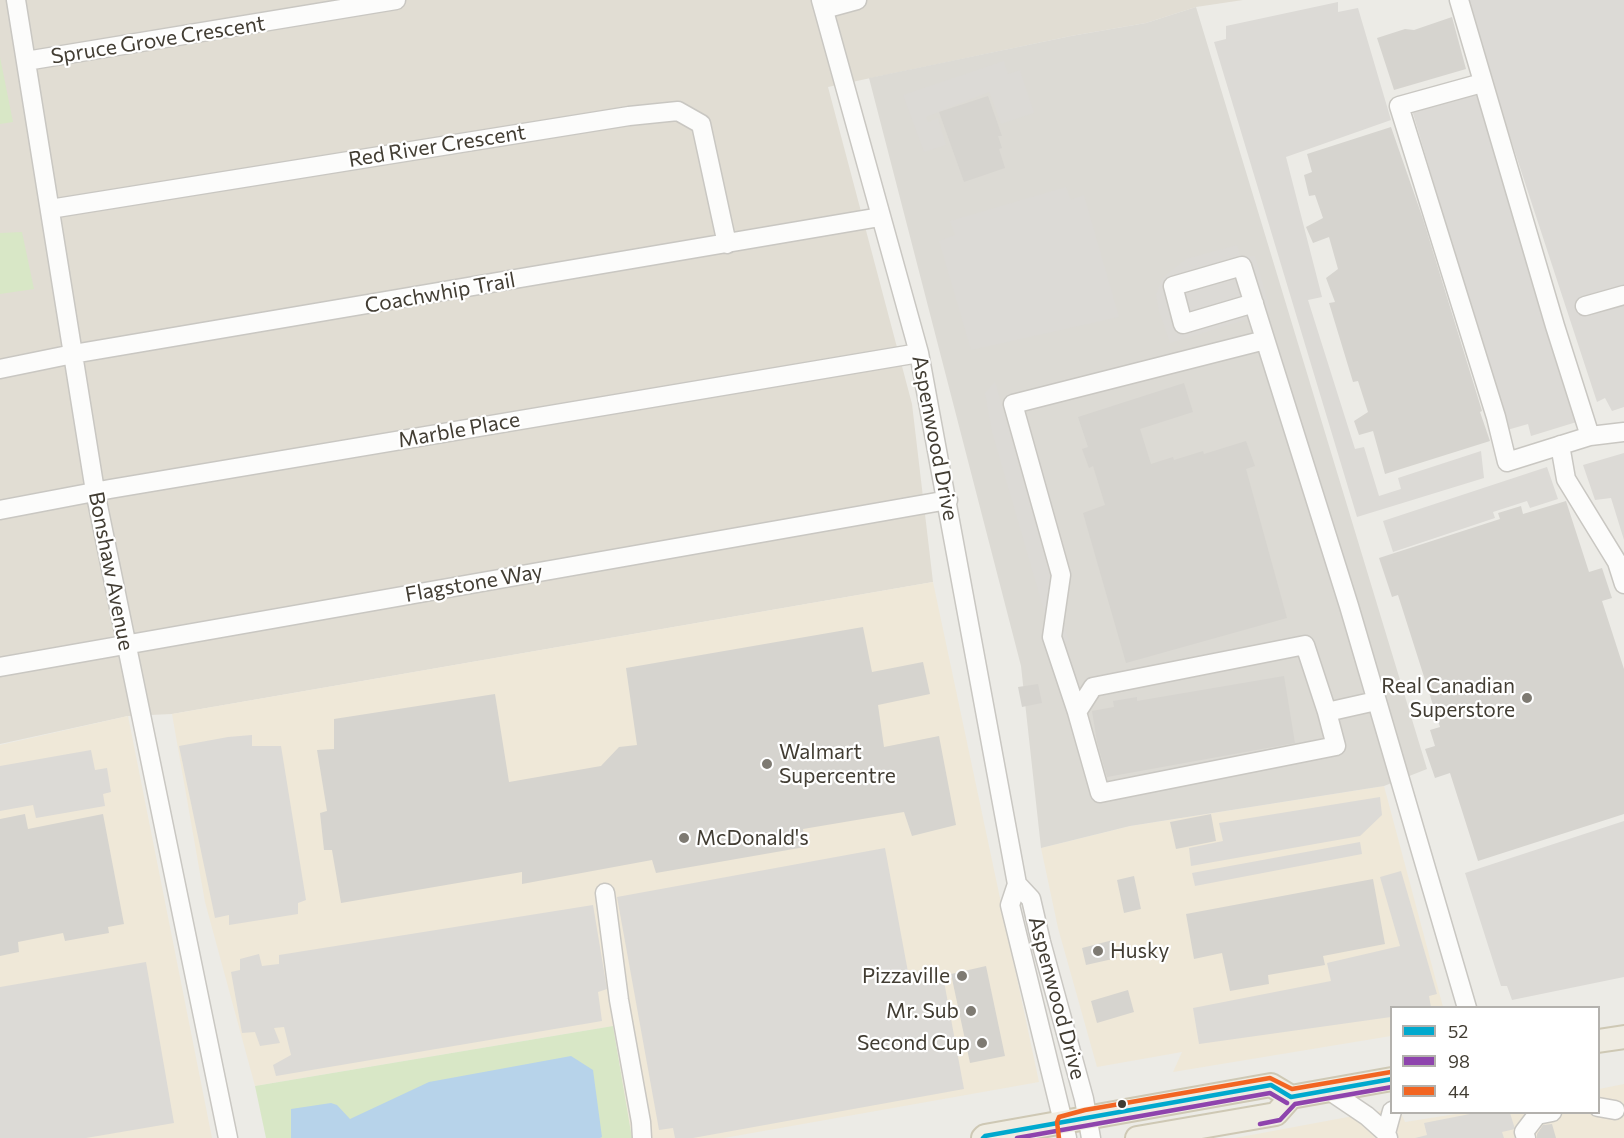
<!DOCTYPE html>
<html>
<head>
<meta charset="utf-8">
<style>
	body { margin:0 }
	#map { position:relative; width:1624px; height:1138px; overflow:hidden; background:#ecebe6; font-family:Commissioner,sans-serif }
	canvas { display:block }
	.legend { position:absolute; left:1390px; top:1006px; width:210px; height:108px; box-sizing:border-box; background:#fff; border:2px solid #b3b1ad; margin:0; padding:8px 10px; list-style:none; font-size:18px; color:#423d33 }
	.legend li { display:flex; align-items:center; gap:12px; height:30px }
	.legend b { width:30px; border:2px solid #b3b1ad }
</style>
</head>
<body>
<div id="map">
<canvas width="1624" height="1138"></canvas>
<ul class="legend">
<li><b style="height:8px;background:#00a9ce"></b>52</li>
<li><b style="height:8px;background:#8e44ad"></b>98</li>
<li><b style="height:8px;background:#f26522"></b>44</li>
</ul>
</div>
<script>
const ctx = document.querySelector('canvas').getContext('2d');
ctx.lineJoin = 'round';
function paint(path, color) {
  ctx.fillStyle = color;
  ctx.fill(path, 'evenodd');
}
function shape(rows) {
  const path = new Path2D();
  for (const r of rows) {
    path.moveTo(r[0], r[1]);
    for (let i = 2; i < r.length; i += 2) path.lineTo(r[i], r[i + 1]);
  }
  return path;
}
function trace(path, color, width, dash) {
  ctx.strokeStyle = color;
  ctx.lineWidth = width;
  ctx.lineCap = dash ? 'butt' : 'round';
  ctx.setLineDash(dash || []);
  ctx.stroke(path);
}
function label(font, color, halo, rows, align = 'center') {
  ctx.font = font + ' Commissioner,sans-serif';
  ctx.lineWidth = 4.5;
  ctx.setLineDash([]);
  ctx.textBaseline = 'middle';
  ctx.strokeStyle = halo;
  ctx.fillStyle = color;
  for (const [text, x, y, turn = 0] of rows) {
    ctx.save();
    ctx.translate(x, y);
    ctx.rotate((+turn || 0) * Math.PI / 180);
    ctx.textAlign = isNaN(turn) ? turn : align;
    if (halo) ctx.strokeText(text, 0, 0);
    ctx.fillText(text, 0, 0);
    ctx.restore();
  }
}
const residential = shape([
	[0,0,1243,0,1196,7,1146,23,1071,36,828,87,912,404,933,582,172,714,128,716,0,744]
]);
const commercial = shape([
	[933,582,1039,1082,724,1138,632,1138,613,1026,255,1086,205,902,172,714],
	[128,716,212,1138,0,1138,0,745],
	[1384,786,1443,1007,1392,1008,1391,1036,1173,1072,1182,1052,1097,1067,1058,928,1041,848,1130,826],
	[1624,1084,1624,1138,1235,1138,1391,1109,1392,1112,1401,1113,1405,1122,1462,1113,1598,1112,1599,1089]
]);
const industrial = shape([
	[1196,7,1427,769,1384,786,1130,826,1041,848,1021,666,869,78,1071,36,1146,23]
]);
const green = shape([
	[0,57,13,122,0,124],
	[22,232,34,289,0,294,0,233],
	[613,1026,632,1138,266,1138,255,1086]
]);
const parking = shape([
	[1465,0,1624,0,1624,407,1612,411,1605,398,1597,402],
	[1338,2,1338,12,1358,8,1391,120,1286,157,1322,297,1308,300,1355,449,1364,447,1379,496,1401,489,1398,478,1481,451,1484,478,1357,517,1214,42,1226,39,1226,26],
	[1004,61,1008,74,1020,70,1034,113,1001,124,989,92,926,117,928,122,938,118,946,145,924,152,903,95],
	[1481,79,1583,420,1531,436,1528,424,1507,430,1409,100],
	[1066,187,1071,200,1084,195,1119,317,971,350,939,241,955,235,950,221],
	[1237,245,1241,257,1255,256,1271,312,1170,343,1159,311,1156,295,1162,278,1186,259],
	[995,381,1069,641,1054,645,992,432,985,393],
	[1624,453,1624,540,1611,498,1595,500,1583,465],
	[1547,467,1558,499,1530,508,1527,501,1493,512,1495,518,1393,552,1383,521],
	[252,735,252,746,281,746,306,900,298,903,298,914,229,925,229,915,215,918,179,746,228,737],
	[91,750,95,770,107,768,111,792,103,794,105,806,36,818,33,805,0,811,0,766],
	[1380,797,1382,815,1360,836,1191,866,1189,848,1223,841,1219,823],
	[1624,821,1624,977,1512,1000,1507,986,1501,986,1465,873],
	[1360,842,1362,854,1195,886,1192,873],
	[885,848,908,972,894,974,895,985,943,976,964,1089,693,1138,675,1138,673,1128,659,1130,617,897],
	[1401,871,1437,994,1429,996,1431,1007,1392,1008,1391,1017,1199,1044,1193,1008,1331,981,1327,963,1400,946,1380,877],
	[593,905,607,989,598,992,602,1021,276,1076,273,1065,291,1055,284,1027,274,1028,280,1043,260,1046,255,1032,242,1033,231,972,240,970,240,959,259,954,262,966,279,964,279,955],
	[146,962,174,1123,86,1138,0,1138,0,987],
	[1475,1113,1510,1113,1515,1129,1502,1132,1504,1138,1415,1138,1427,1135,1424,1123]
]);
const water = shape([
	[571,1056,593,1070,602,1137,600,1138,291,1138,291,1109,331,1103,337,1105,350,1119,429,1082]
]);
const building = shape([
	[1452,17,1466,69,1394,90,1377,38,1405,29,1414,30],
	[988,96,1002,136,998,136,1002,148,999,149,1005,168,964,182,939,112],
	[1391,127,1423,219,1482,411,1480,412,1490,441,1385,474,1373,431,1359,435,1354,421,1368,412,1358,381,1353,382,1329,303,1335,302,1326,278,1338,269,1329,237,1313,243,1306,227,1323,218,1315,195,1309,196,1304,175,1312,172,1307,154],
	[1184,383,1193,412,1140,429,1151,464,1173,457,1174,460,1203,451,1204,454,1246,441,1255,466,1246,469,1287,618,1126,663,1083,513,1105,505,1093,466,1089,468,1082,449,1088,447,1078,417],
	[1566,501,1589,572,1602,568,1612,598,1602,601,1624,669,1624,814,1478,861,1450,773,1435,778,1425,749,1435,746,1430,730,1440,727,1398,595,1392,597,1379,558,1500,519,1498,513,1521,506,1523,514],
	[863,627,872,672,923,662,930,694,878,705,884,747,939,736,956,825,912,836,904,812,803,829,805,847,656,873,652,860,522,884,522,872,341,903,332,850,324,850,320,813,327,811,317,750,334,749,334,719,495,694,509,782,601,766,619,747,637,745,626,668],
	[1284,676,1295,743,1107,777,1097,742,1092,711,1114,707,1113,701,1137,697,1137,701],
	[1038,684,1042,703,1022,707,1018,687],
	[25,814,28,829,103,814,124,924,108,927,109,933,65,941,63,933,18,942,19,952,0,956,0,819],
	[1211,814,1216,841,1176,849,1170,822],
	[1134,876,1141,909,1124,913,1117,880],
	[1373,879,1385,944,1323,956,1325,965,1268,975,1269,984,1230,991,1222,953,1194,959,1186,914],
	[1113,940,1117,958,1086,965,1082,948],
	[986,966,1005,1056,970,1063,951,974],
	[1128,990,1134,1012,1097,1023,1091,1001],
	[1552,1124,1556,1138,1537,1138,1537,1134,1543,1125]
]);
const minor = shape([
	[16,0,95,491,228,1138],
	[821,0,919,353,1017,884,1010,905,1067,1138],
	[1459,0,1555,326,1590,436],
	[824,9,857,0],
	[26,61,396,0],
	[1482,83,1399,106,1496,417,1507,462,1590,436,1624,432],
	[50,209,629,116,678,111,701,124,727,244],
	[1254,303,1183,324,1173,286,1242,266,1349,606,1467,1008],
	[1585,306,1624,295],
	[0,369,73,354,880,217],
	[1560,445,1566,479,1617,562,1624,584],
	[0,510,110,489,919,353],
	[0,667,948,500],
	[1077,712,1052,637,1061,575,1013,404,1265,340],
	[1327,712,1336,746,1100,793,1077,712,1093,687,1305,645,1327,712,1376,701],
	[1017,884,1031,899,1041,942,1084,1099,1091,1138],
	[605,893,619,1000,641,1122,642,1138],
	[1330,1091,1367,1116,1386,1133,1388,1138],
	[1598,1107,1615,1110],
	[1386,1133,1392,1111],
	[1526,1138,1524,1132,1537,1115,1552,1112]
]);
const major = shape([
	[1598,1041,1624,1037],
	[983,1138,985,1136,1271,1085,1291,1097],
	[1137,1138,1276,1114,1291,1097,1392,1079]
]);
const bus1 = shape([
	[983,1138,985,1136,1271,1085,1291,1097,1392,1079]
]);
const bus2 = shape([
	[1260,1124,1280,1120,1295,1104,1392,1087],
	[1017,1138,1270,1093,1287,1103]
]);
const bus3 = shape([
	[1059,1138,1057,1122,1059,1117,1085,1110,1270,1078,1292,1089,1391,1072]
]);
const markers = [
	[1527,698,6,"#7e7a72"],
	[767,764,6,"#7e7a72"],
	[684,838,6,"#7e7a72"],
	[1098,951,6,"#7e7a72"],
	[962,976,6,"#7e7a72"],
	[971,1011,6,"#7e7a72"],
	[982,1043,6,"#7e7a72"],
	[1122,1104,5,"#423d33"]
];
const streetNames = [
	["Spruce Grove Crescent",158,40,-9],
	["Red River Crescent",437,146,-9],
	["Coachwhip Trail",440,293,-10],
	["Marble Place",459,430,-10],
	["Aspenwood Drive",935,438,79],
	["Bonshaw Avenue",111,571,79],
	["Flagstone Way",474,583,-10],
	["Aspenwood Drive",1057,998,75]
];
const poiNames = [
	["Real Canadian",1515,686],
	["Superstore",1515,710],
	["Walmart",779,752,"left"],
	["Supercentre",779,776,"left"],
	["McDonald's",696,838,"left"],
	["Husky",1110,951,"left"],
	["Pizzaville",950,976],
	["Mr. Sub",959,1011],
	["Second Cup",970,1043]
];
paint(residential, '#e1ddd3');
paint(commercial, '#efe8d8');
paint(industrial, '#dcdad4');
paint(green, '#d8e7c6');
paint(parking, '#dcdad6');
paint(water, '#b7d3ea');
paint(building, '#d6d4cf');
trace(minor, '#c9c7c2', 21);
trace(major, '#cec8b4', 26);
trace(minor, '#fcfcfb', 18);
trace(major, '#efece2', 22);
trace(bus1, '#00a9ce', 4.5);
trace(bus2, '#8e44ad', 4.5);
trace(bus3, '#f26522', 4.5);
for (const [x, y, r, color] of markers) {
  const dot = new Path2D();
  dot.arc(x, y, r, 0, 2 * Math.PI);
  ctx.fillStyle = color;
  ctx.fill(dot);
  trace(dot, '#fff', 2);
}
label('21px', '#423d33', '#fff', streetNames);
label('21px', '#423d33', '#fff', poiNames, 'right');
</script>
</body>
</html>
